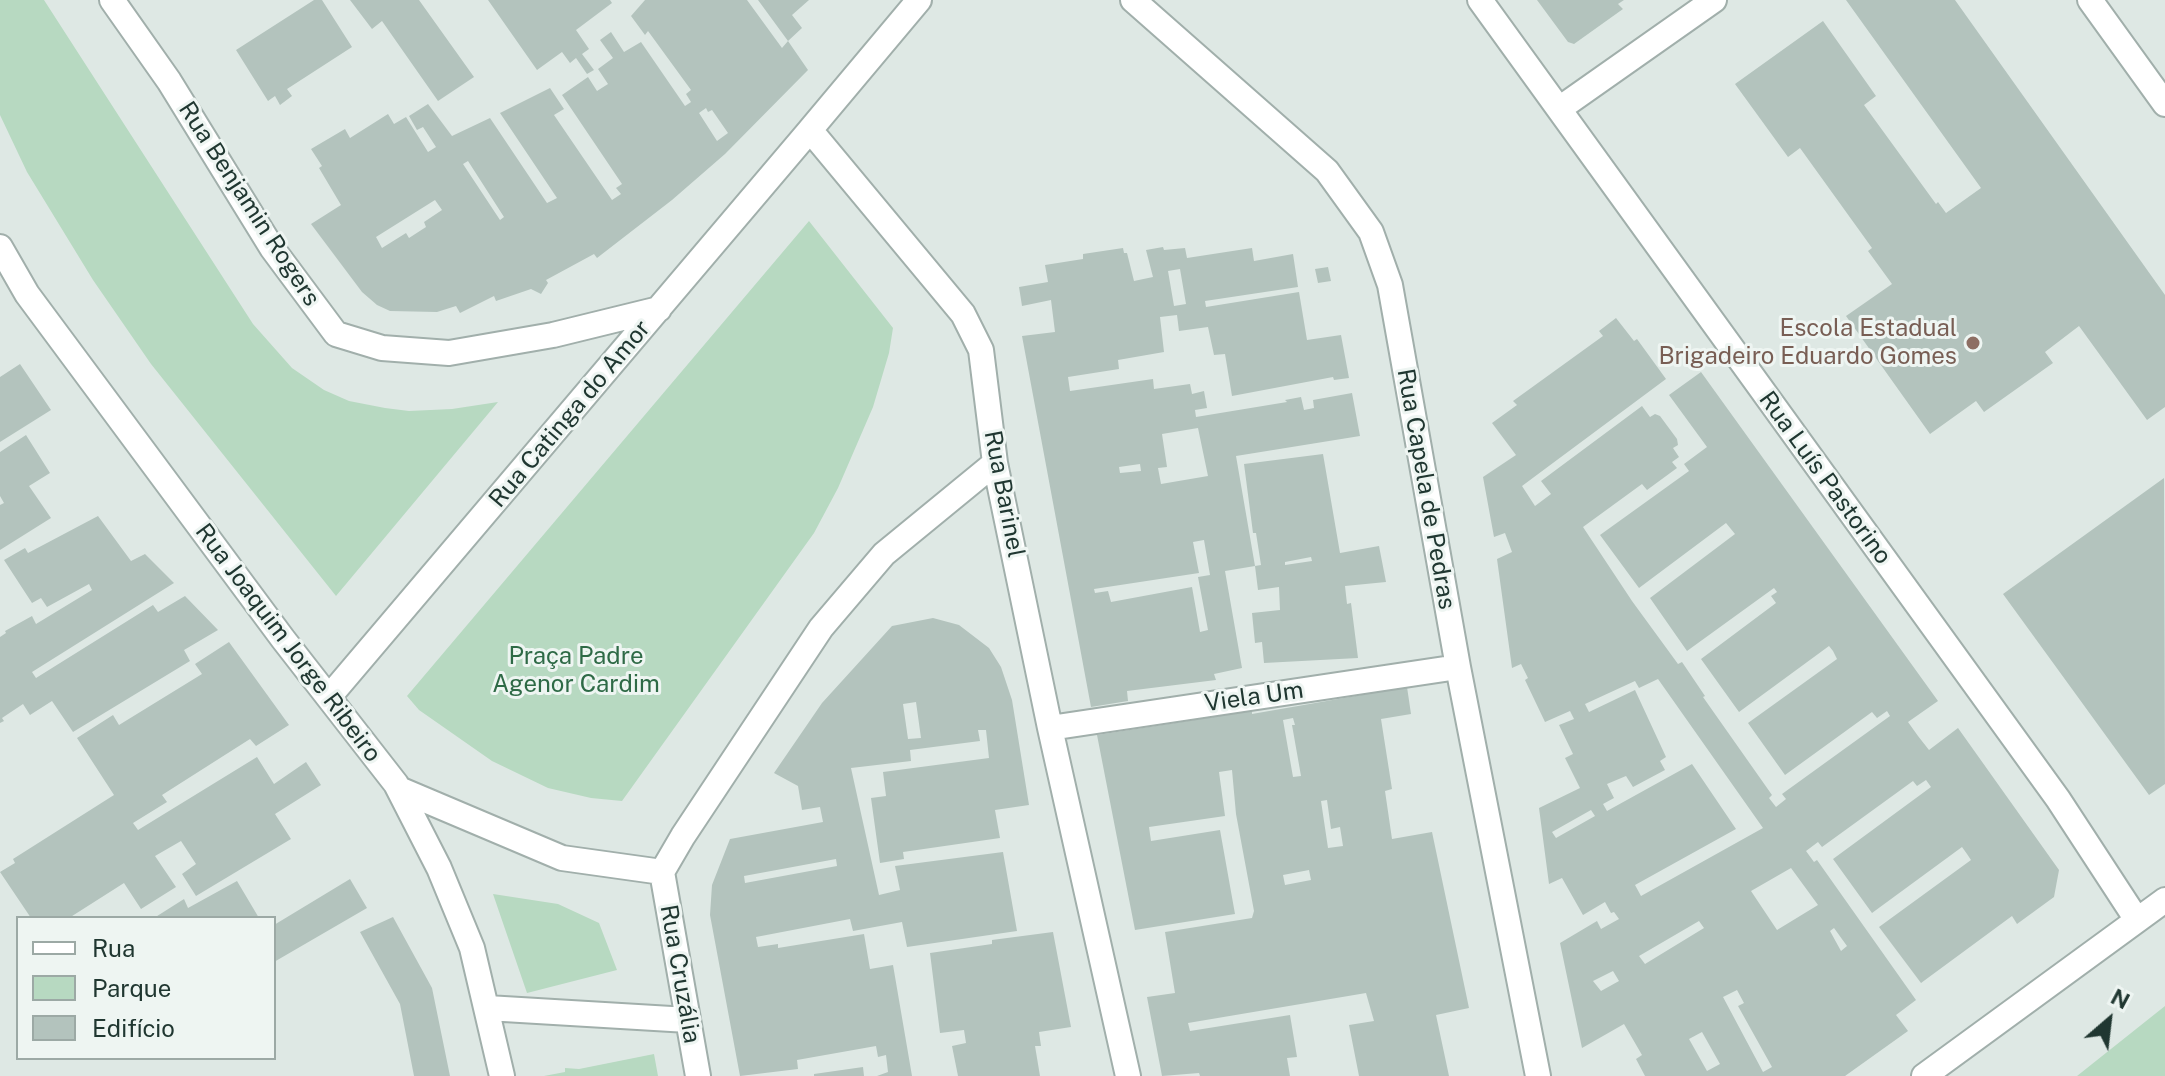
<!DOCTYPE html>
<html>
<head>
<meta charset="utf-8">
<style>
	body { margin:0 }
	#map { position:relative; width:2165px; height:1076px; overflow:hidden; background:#dee8e4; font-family:"Public Sans",sans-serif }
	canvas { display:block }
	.legend { position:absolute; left:16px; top:916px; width:260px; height:144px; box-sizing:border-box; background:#eef5f2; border:2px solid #9ca9a5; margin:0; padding:10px 14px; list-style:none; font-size:24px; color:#203731 }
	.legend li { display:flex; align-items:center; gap:16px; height:40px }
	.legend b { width:40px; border:2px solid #9ca9a5 }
	.north { position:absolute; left:2069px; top:980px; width:80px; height:80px; -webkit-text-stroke:6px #eef5f2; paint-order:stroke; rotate:28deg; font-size:22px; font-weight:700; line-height:32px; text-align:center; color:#203731 }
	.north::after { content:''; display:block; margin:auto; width:28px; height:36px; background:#203731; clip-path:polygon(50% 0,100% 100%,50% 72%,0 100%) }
</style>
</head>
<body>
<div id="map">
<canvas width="2165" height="1076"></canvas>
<ul class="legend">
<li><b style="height:10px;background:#fff"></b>Rua</li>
<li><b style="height:22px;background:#b7d9c1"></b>Parque</li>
<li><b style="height:22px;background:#b3c3bd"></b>Edifício</li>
</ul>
<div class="north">N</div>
</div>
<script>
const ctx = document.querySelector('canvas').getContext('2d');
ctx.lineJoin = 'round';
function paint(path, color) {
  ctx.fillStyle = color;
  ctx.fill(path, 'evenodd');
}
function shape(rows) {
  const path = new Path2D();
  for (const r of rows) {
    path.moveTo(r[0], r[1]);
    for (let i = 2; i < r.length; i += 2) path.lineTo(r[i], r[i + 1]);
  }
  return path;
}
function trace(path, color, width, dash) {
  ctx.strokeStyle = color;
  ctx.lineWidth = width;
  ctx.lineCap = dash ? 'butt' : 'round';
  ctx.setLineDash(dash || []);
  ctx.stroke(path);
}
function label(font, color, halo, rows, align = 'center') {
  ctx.font = font + ' "Public Sans",sans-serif';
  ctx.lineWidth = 6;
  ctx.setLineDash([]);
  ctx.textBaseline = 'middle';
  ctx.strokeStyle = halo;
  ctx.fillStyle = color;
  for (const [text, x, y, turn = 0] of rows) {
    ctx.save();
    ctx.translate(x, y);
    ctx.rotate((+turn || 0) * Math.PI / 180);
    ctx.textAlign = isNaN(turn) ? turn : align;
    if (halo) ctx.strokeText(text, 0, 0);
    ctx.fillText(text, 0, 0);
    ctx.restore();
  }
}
const green = shape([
	[0,0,44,0,253,324,292,368,324,390,349,401,385,408,409,411,452,409,498,402,336,596,151,364,93,280,27,172,0,115],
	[809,221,893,328,889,353,873,407,838,488,814,533,622,801,591,798,548,788,492,761,419,710,407,696],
	[493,894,558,904,599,923,617,970,527,993],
	[2165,1006,2165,1076,2077,1076],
	[654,1054,658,1076,544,1076,565,1072,565,1068,579,1069]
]);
const building = shape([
	[314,0,322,0,352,47,287,89,292,96,280,105,275,96,268,101,236,50],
	[350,0,419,0,474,77,438,101,382,21,372,29],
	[488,0,610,0,612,3,576,30,589,49,582,54,594,70,587,74,576,58,570,63,562,52,537,70],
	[645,0,747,0,782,48,788,41,758,0,809,0,792,15,802,28,788,41,808,70,725,154,672,200,597,258,594,254,546,280,548,283,541,294,531,289,496,301,494,296,460,313,456,306,437,312,390,311,377,305,362,292,311,224,341,205,319,168,322,166,311,149,345,129,350,138,388,114,394,124,406,117,428,152,436,147,423,127,417,130,409,116,428,104,452,136,490,118,547,203,557,198,500,113,550,88,564,109,554,115,612,200,621,194,616,188,622,184,562,95,588,77,597,91,608,84,598,69,613,58,600,40,611,32,624,52,641,42,685,106,691,102,686,94,691,90,648,31,645,35,631,16],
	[706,108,708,112,712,110,728,133,717,141,699,113],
	[468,161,504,217,500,220,463,164],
	[435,200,442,210,424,222,426,227,409,238,406,233,382,248,376,237],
	[1537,0,1624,0,1618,4,1623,9,1574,44,1568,42],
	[1846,0,1955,0,2165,295,2165,407,2147,420,2079,326,2045,352,2053,363,1984,412,1976,401,1930,434,1846,316,1892,284,1868,251,1872,248,1800,148,1788,157,1735,84,1823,21,1876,96,1864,105,1936,204,1938,202,1946,213,1981,188],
	[1163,247,1164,250,1185,248,1187,258,1252,248,1254,261,1293,254,1298,287,1205,301,1206,307,1299,292,1307,340,1341,335,1349,378,1334,380,1333,377,1232,396,1225,354,1214,355,1208,327,1179,331,1177,315,1160,317,1164,352,1118,360,1119,369,1068,377,1070,391,1153,379,1154,389,1190,384,1192,394,1204,391,1207,408,1195,410,1196,417,1287,402,1285,400,1301,397,1304,410,1314,408,1313,400,1352,393,1360,436,1236,456,1255,566,1261,565,1256,533,1253,533,1244,464,1323,454,1340,553,1379,546,1386,582,1345,586,1347,604,1351,603,1358,658,1264,663,1262,642,1255,643,1252,613,1280,610,1279,587,1258,590,1255,566,1225,571,1242,668,1214,674,1216,680,1127,691,1128,701,1091,707,1022,336,1055,332,1051,300,1022,306,1019,287,1048,282,1045,265,1083,259,1083,254,1123,248,1124,253,1127,253,1134,281,1153,277,1146,250],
	[1180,269,1186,304,1174,306,1168,271],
	[1198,428,1208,476,1161,484,1158,468,1167,467,1162,434],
	[1140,464,1141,471,1120,473,1119,467],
	[1204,540,1210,575,1198,577,1208,630,1200,632,1192,587,1111,602,1108,591,1095,593,1094,589,1199,573,1193,542],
	[1311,557,1312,561,1285,565,1285,562],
	[1328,267,1331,281,1318,283,1315,269],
	[1616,318,1634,341,1637,339,1666,379,1522,486,1535,506,1551,494,1541,481,1642,406,1650,417,1655,414,1660,416,1677,439,1678,445,1673,448,1679,457,1672,462,1677,468,1647,490,1642,484,1583,527,1632,601,1678,664,1682,662,1705,696,1703,697,1772,795,1769,798,1776,807,1786,799,1782,794,1890,716,1887,711,1877,718,1872,712,1785,775,1748,723,1837,659,1833,651,1829,646,1739,712,1701,659,1776,603,1771,596,1777,592,1774,588,1687,651,1650,598,1735,534,1726,523,1639,588,1600,535,1689,471,1684,464,1707,447,1669,395,1701,372,1938,701,1908,722,1918,736,1929,750,1958,728,2059,870,2054,897,2017,924,2012,916,1921,983,1879,927,1971,860,1967,854,1962,847,1872,913,1833,859,1931,787,1926,780,1917,786,1913,781,1822,847,1818,842,1806,851,1814,862,1817,860,1916,1000,1896,1015,1908,1031,1845,1076,1645,1076,1636,1059,1642,1055,1624,1024,1582,1048,1560,943,1597,921,1601,929,1619,919,1614,912,1611,913,1605,902,1583,915,1562,878,1549,884,1539,808,1580,788,1565,758,1573,754,1559,725,1574,719,1570,711,1545,722,1525,680,1528,678,1521,664,1512,668,1497,559,1512,552,1505,533,1494,537,1483,477,1516,455,1492,423,1517,405,1513,401,1603,336,1599,331],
	[1658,679,1763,828,1641,896,1635,885,1736,829,1692,764,1607,811,1603,804,1614,798,1607,784,1626,776,1633,787,1665,770,1660,761,1666,757,1635,690,1589,712,1585,704,1635,681,1639,688],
	[1591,810,1595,816,1556,838,1552,832],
	[1791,868,1818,905,1777,930,1751,891],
	[1699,921,1704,928,1645,964,1639,956],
	[1834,928,1847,946,1841,951,1830,931],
	[1613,971,1619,981,1601,991,1593,981],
	[1737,990,1744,1003,1738,1006,1772,1067,1763,1072,1723,997],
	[1702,1032,1720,1064,1707,1071,1689,1039],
	[20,364,51,410,0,442,0,377],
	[26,435,50,473,29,486,51,518,0,550,0,505,4,503,0,496,0,452],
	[2164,478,2165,784,2149,795,2003,594],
	[98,516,131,561,145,554,174,583,32,672,36,678,153,605,158,612,185,596,218,630,184,650,190,661,73,732,52,701,30,715,23,704,2,718,4,721,0,723,0,637,6,633,5,631,32,616,36,624,92,590,89,584,47,607,41,598,32,603,4,560,25,548,28,553],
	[933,618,959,625,989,648,1001,667,1012,700,1029,805,995,810,1000,838,903,852,904,859,880,863,871,798,886,796,883,772,989,758,986,730,978,730,980,741,910,750,911,761,851,768,879,895,900,890,895,866,1003,852,1017,931,907,947,902,922,853,931,850,919,756,937,758,947,778,944,778,948,864,934,870,969,893,965,912,1076,877,1076,888,1072,886,1055,878,1057,876,1046,797,1060,798,1069,740,1076,710,915,712,885,730,839,823,822,820,807,802,810,798,786,774,773,822,703,892,626],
	[916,702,921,738,908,739,903,704],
	[836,859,837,866,745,883,744,876],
	[229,642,289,725,256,746,250,739,162,795,167,802,133,823,138,830,257,757,274,784,306,762,321,785,275,814,291,839,196,896,182,874,196,864,181,841,155,856,176,887,141,909,124,883,69,918,31,918,0,872,15,863,13,859,114,795,77,738,113,715,119,725,202,674,195,664],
	[1407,687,1411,714,1381,719,1392,789,1385,791,1392,839,1432,832,1469,1008,1436,1015,1449,1076,1359,1076,1349,1025,1374,1021,1366,993,1188,1023,1190,1031,1290,1015,1297,1057,1287,1058,1290,1076,1200,1076,1199,1073,1162,1076,1147,997,1175,993,1165,932,1252,918,1254,911,1236,814,1232,770,1219,772,1225,816,1149,827,1151,841,1220,830,1235,914,1135,930,1097,735,1252,711,1252,714],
	[1293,718,1295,725,1292,725,1301,776,1293,777,1283,720],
	[1327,800,1331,829,1340,827,1343,846,1328,848,1321,801],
	[1309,870,1311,880,1285,885,1283,875],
	[350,879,367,908,274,962,274,925],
	[237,881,259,918,154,918,184,899,188,908],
	[393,917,432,988,450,1076,414,1076,400,1004,360,932],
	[1053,932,1071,1027,1039,1032,1041,1046,1035,1046,1040,1076,958,1076,952,1046,966,1043,964,1030,940,1033,930,953,992,944,992,940],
	[863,1067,864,1076,814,1076,814,1074]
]);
const street = shape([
	[112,0,169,81,272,248,336,334,382,348,449,353,553,335,659,309],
	[919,0,810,130,963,314,981,350,995,463,1050,728,1128,1076],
	[1133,0,1327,171,1371,232,1390,285,1458,667,1538,1076],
	[1480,0,2058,799,2137,920],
	[2090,0,2165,104],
	[1559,109,1714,0],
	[0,247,27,294,283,639,396,784,439,868,472,948,502,1076],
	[329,697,810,130],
	[1050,728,1458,667],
	[399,789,562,858,662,872],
	[662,872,683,836,821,628,884,554,995,463],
	[662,872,698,1076],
	[487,1008,688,1020],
	[1924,1076,2165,900]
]);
const markers = [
	[1973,343,8,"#8d6e63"]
];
const streetNames = [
	["Rua Benjamin Rogers",249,204,57],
	["Rua Catinga do Amor",570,414,-50],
	["Rua Luís Pastorino",1825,478,54],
	["Rua Capela de Pedras",1426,489,80],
	["Rua Barinel",1004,494,79],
	["Rua Joaquim Jorge Ribeiro",288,643,53],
	["Viela Um",1254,697,-8],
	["Rua Cruzália",680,974,80]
];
const educationNames = [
	["Escola Estadual",1957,329],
	["Brigadeiro Eduardo Gomes",1957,357]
];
const parkNames = [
	["Praça Padre",576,657],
	["Agenor Cardim",576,685]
];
paint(green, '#b7d9c1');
paint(building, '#b3c3bd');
trace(street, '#a1afab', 28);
trace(street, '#fff', 24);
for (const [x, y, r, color] of markers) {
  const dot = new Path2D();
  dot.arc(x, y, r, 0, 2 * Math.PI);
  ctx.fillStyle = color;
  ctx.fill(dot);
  trace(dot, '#eef5f2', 3);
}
label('24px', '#203731', '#eef5f2', streetNames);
label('24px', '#785e54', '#eef5f2', educationNames, 'right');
label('24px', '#2e6a46', '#eef5f2', parkNames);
</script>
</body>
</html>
